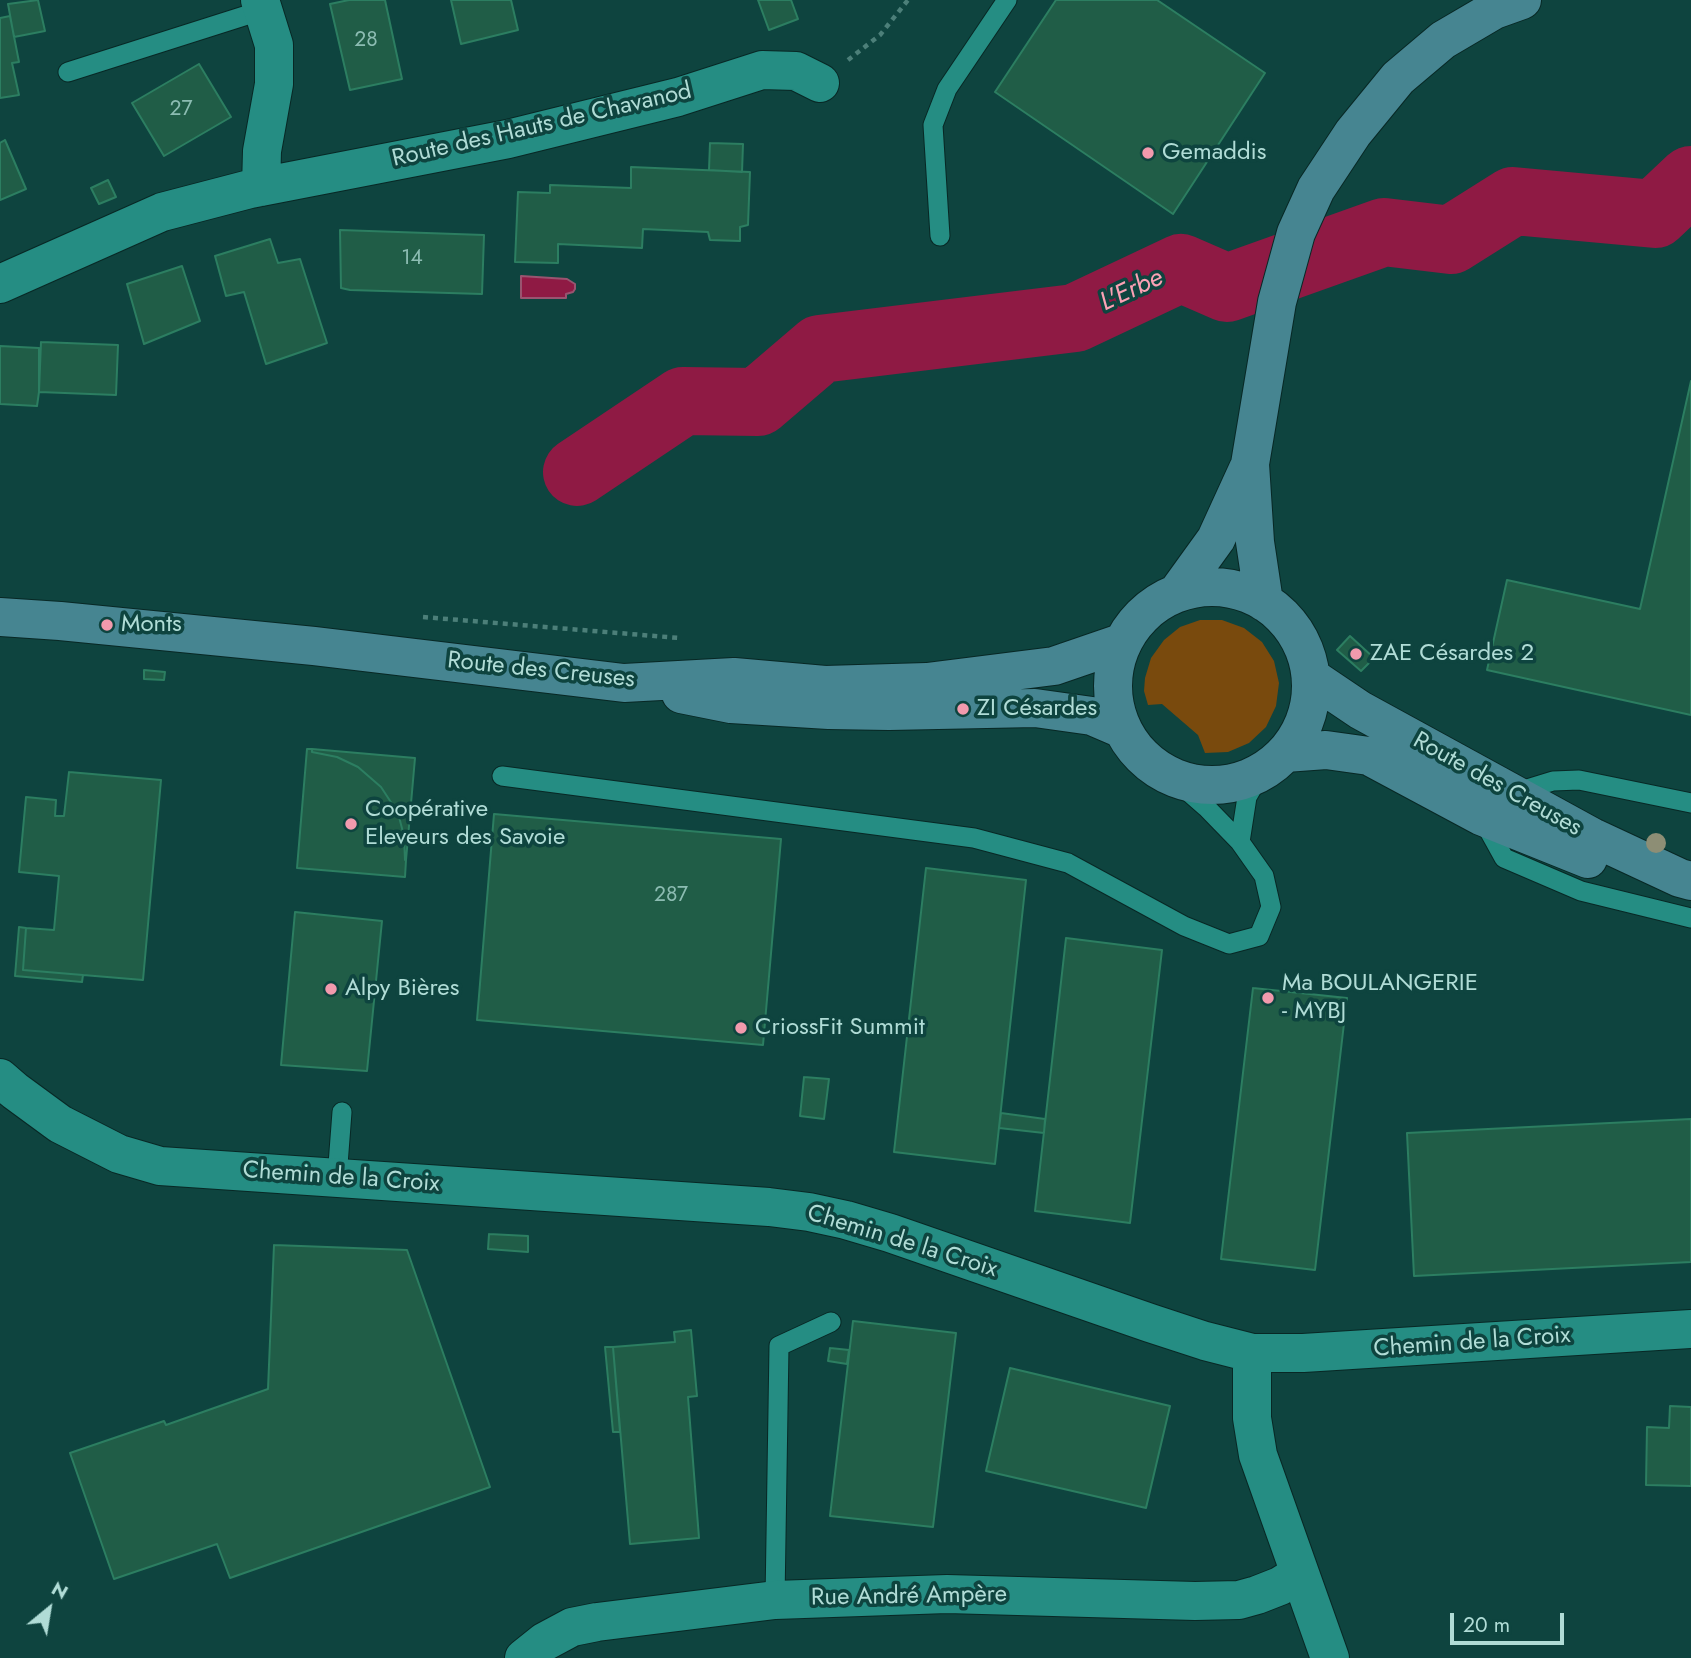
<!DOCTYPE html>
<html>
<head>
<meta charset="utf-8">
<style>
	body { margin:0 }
	#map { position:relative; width:1691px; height:1658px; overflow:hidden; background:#0e443f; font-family:Jost,sans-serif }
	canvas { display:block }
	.north { position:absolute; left:14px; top:1574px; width:70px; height:70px; -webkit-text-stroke:5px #0e443f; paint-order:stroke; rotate:30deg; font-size:19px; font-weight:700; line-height:28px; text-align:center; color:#b0dcd6 }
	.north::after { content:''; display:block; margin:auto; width:24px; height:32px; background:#b0dcd6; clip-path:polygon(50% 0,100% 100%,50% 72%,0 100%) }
	.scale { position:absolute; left:1450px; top:1613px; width:114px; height:32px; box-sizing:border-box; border:4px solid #b0dcd6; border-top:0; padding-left:9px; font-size:21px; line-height:24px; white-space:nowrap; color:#b0dcd6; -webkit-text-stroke:5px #0e443f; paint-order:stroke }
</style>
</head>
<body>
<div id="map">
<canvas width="1691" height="1658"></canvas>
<div class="north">N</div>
<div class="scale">20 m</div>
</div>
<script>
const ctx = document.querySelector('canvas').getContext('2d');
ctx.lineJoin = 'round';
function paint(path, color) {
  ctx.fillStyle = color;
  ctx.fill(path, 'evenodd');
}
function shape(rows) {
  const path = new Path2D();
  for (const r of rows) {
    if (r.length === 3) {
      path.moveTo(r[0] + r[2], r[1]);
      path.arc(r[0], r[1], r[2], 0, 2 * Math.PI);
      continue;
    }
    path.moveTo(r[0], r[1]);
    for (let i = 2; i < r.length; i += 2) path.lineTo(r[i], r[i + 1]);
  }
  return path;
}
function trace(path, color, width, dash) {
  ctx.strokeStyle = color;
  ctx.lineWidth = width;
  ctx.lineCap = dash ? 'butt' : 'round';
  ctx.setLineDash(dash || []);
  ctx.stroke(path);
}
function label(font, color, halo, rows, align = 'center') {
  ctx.font = font + ' Jost,sans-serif';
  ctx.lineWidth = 7;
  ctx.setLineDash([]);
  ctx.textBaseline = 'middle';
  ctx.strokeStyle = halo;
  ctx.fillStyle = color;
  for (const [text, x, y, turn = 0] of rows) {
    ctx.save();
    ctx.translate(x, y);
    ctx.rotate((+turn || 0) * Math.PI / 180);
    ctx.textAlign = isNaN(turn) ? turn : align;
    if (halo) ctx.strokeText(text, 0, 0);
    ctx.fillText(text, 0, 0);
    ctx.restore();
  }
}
const green = shape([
	[1200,620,1222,620,1244,628,1262,642,1274,661,1279,683,1276,706,1266,727,1249,743,1228,752,1205,753,1198,735,1162,704,1148,705,1144,691,1145,678,1151,658,1164,640,1180,627]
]);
const water = shape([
	[521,276,567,279,575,284,575,289,573,292,566,294,566,298,521,298,521,276]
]);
const river = shape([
	[577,472,683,401,758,402,820,349,1075,318,1181,268,1227,288,1384,232,1451,240,1513,201,1655,214,1691,180]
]);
const building = shape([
	[38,0,45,31,14,37,8,4,38,0],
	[349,0,385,0,402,79,350,90,330,4,349,0],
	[451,0,511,0,518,30,461,44,451,0],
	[758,0,791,0,798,19,769,30,758,0],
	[1056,0,1157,0,1265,73,1173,214,995,92,1056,0],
	[10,16,19,62,12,63,19,95,0,98,0,18,10,16],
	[199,64,231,117,164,156,132,103,199,64],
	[5,140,26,189,0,200,0,143,5,140],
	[710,143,743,144,742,172,709,170,710,143],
	[631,167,750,172,748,225,740,227,740,241,710,240,708,232,643,229,642,248,558,244,558,263,515,262,518,192,550,193,550,185,631,188,631,167],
	[108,180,116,197,99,204,91,188,108,180],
	[340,230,484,235,482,294,350,290,341,288,340,230],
	[270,239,278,263,300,259,327,343,266,364,244,292,226,296,215,256,270,239],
	[182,266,200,321,144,344,127,284,182,266],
	[41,342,118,345,116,395,39,392,41,342],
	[0,346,39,348,39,392,37,406,0,404,0,346],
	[1691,381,1691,715,1487,670,1507,580,1640,609,1691,381],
	[1350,636,1374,658,1361,671,1337,650,1350,636],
	[144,670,165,672,164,680,144,679,144,670],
	[307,749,312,749,312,752,337,757,358,767,381,787,398,813,404,836,405,860,406,860,405,877,297,868,307,749],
	[312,749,415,758,406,860,405,860,404,836,398,813,381,787,358,767,337,757,312,752,312,749],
	[69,772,161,780,143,980,23,970,26,928,54,930,59,876,19,872,26,797,56,800,55,816,64,816,69,772],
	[494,814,781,839,763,1045,477,1020,494,814],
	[926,868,1026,880,995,1164,894,1152,926,868],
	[295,912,382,921,367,1071,281,1065,295,912],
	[19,927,26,928,23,970,83,975,82,982,15,976,19,927],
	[1066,938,1162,950,1130,1223,1035,1211,1066,938],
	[1253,988,1347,998,1315,1270,1221,1259,1253,988],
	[804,1077,829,1079,824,1119,800,1116,804,1077],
	[1001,1113,1045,1119,1044,1133,999,1128,1001,1113],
	[1691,1119,1691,1262,1414,1276,1407,1133,1691,1119],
	[489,1234,528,1236,528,1252,488,1249,489,1234],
	[274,1245,407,1250,490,1487,230,1578,217,1544,114,1579,70,1453,164,1421,166,1425,268,1389,274,1245],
	[853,1321,956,1333,933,1527,830,1516,853,1321],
	[691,1330,697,1396,688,1397,699,1538,630,1544,613,1347,675,1342,674,1332,691,1330],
	[605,1347,613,1347,620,1432,613,1432,605,1347],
	[830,1348,849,1350,847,1364,828,1361,830,1348],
	[1010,1368,1170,1406,1146,1508,986,1471,1010,1368],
	[1670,1406,1691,1407,1691,1486,1646,1485,1647,1427,1669,1428,1670,1406]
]);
const path = shape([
	[848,60,880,35,908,0],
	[423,617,679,638]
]);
const lane = shape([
	[68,72,263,10],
	[940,236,933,125,947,89,1007,0],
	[502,776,974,838,1068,863,1184,926,1229,944,1259,936,1271,907,1264,876,1240,842,1206,807,1174,779],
	[1514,793,1553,781,1579,780,1691,803],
	[1483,820,1504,858,1581,891,1691,918],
	[1240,842,1247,797,1261,773],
	[337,1178,342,1112],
	[775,1600,779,1346,831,1322]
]);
const street = shape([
	[260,0,274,45,274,84,262,151,261,187],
	[0,284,162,212,250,189,508,139,678,97,762,70,796,71,820,83],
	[0,1078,15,1091,60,1124,119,1154,160,1166,769,1207,809,1212,846,1220,890,1233,1150,1323,1205,1341,1252,1353,1303,1353,1691,1329],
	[1252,1353,1252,1418,1258,1455,1330,1658],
	[524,1658,544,1642,572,1627,597,1622,775,1600,947,1594,1195,1601,1239,1600,1257,1595,1280,1586,1299,1574]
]);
const secondary = shape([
	[1212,686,99],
	[1177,593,1216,539,1248,469],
	[1264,602,1255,542,1250,464,1277,302,1296,233,1316,189,1353,133,1398,78,1443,40,1494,10,1522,0],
	[0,617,60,621,314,646,624,683,734,677,825,685,927,682,1054,666,1121,643],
	[1311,677,1360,710,1592,837,1680,878,1691,881],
	[681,694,731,704,829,710,889,711,1035,708,1092,716,1120,728],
	[1285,753,1326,750,1369,756,1481,816,1588,859]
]);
const trees = [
	[1656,843]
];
const markers = [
	[1148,153,7,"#f29aad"],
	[107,625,7,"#f29aad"],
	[1356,654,7,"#f29aad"],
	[963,709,7,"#f29aad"],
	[351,824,7,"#f29aad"],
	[331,989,7,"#f29aad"],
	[1268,998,7,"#f29aad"],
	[741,1028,7,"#f29aad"]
];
const numberNames = [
	["28",366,41],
	["27",181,110],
	["14",412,259],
	["287",671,896]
];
const streetNames = [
	["Route des Hauts de Chavanod",542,126,-13],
	["Route des Creuses",541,671,6],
	["Route des Creuses",1497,785,29],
	["Chemin de la Croix",341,1178,4],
	["Chemin de la Croix",902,1242,17],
	["Chemin de la Croix",1472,1343,-4],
	["Rue André Ampère",909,1597,-1]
];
const poiNames = [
	["Gemaddis",1162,153],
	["Monts",121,625],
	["ZAE Césardes 2",1370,654],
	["ZI Césardes",977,709],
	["Coopérative",365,810],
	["Eleveurs des Savoie",365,838],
	["Ma BOULANGERIE",1282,984],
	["- MYBJ",1282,1012],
	["Alpy Bières",345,989],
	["CriossFit Summit",755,1028]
];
const waterNames = [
	["L'Erbe",1132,291,-25]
];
paint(green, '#794a0d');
paint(water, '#8f1a44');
trace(water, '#995470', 2);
trace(river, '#8f1a44', 68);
paint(building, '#205d47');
trace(building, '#2c7e61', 2);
trace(lane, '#082825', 21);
trace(street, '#082825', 40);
trace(secondary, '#082825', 40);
trace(path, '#4c7f79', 4.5, [5, 5]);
trace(lane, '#258d83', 19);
trace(street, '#258d83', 38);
trace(secondary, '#468591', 38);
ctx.fillStyle = '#8d8e75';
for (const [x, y] of trees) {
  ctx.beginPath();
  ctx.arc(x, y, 10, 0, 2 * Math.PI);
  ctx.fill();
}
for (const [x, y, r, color] of markers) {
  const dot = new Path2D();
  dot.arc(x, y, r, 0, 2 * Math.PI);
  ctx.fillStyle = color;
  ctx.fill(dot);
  trace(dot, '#0e443f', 2.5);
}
label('21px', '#8cbcb2', null, numberNames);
label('24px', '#b0dcd6', '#0e443f', streetNames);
label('24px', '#b0dcd6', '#0e443f', poiNames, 'left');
label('italic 26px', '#fca1b5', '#0e443f', waterNames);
</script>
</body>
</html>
